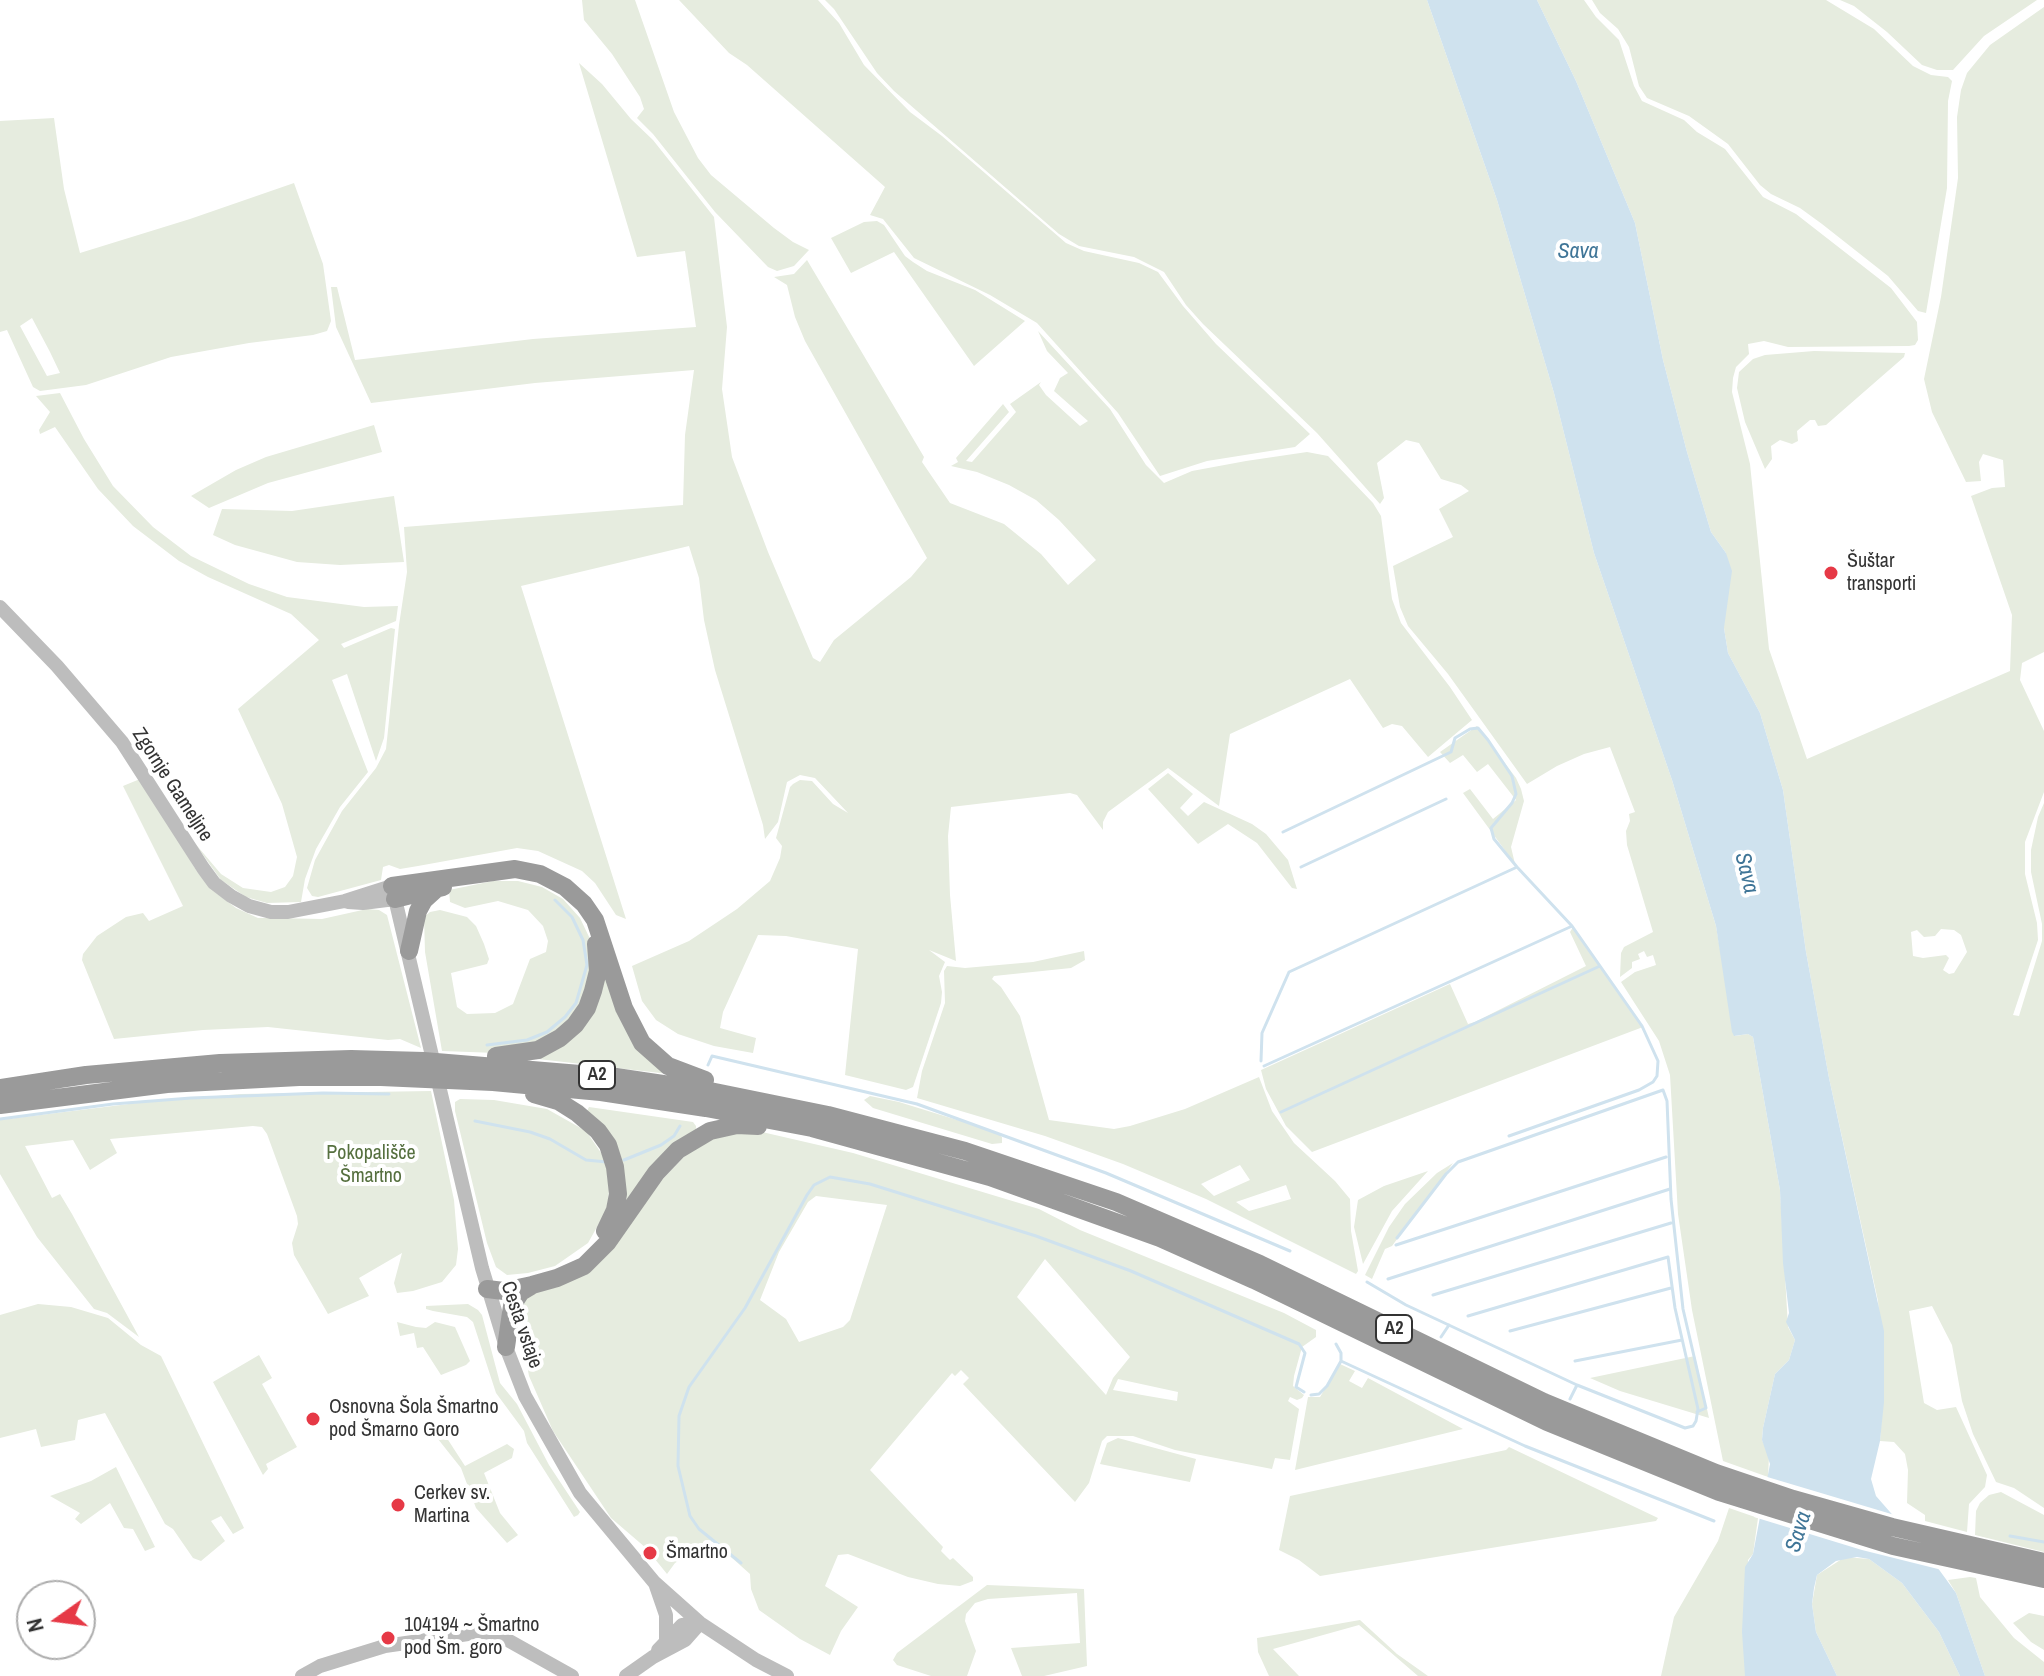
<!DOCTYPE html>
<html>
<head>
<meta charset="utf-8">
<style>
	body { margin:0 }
	#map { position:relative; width:2044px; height:1676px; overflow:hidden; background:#fff; font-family:"Archivo Narrow",sans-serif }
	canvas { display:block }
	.north { position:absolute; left:16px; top:1580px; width:80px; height:80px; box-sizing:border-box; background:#fff; border:2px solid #adadad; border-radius:50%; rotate:256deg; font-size:22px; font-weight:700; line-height:32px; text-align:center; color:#333 }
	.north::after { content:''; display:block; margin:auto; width:28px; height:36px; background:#e63946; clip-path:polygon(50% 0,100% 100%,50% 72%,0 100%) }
</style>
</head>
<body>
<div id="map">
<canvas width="2044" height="1676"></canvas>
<div class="north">N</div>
</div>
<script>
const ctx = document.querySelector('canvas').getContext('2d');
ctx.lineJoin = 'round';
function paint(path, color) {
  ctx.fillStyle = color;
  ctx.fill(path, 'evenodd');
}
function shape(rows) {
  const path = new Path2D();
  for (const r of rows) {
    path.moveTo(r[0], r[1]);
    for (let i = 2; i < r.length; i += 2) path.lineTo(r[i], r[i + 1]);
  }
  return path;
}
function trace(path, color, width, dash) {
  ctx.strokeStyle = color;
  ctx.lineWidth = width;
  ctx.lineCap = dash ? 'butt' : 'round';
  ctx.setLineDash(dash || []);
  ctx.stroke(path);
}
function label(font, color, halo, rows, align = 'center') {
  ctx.font = font + ' "Archivo Narrow",sans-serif';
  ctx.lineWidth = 8;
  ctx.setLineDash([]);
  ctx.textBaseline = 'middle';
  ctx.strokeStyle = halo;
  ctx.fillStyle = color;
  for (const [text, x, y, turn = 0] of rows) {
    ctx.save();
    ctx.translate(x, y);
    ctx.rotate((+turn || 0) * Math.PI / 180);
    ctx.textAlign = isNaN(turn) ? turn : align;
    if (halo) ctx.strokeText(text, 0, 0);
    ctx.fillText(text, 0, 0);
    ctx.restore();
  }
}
const green = shape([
	[582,0,635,0,674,112,698,158,711,175,774,228,793,242,809,250,794,266,777,271,768,267,715,212,653,134,637,118,644,109,640,97,612,54,584,20],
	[679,0,818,0,839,23,864,65,910,112,942,136,1066,243,1084,251,1139,263,1158,272,1183,306,1216,344,1310,434,1295,447,1207,461,1160,476,1118,413,1037,323,990,295,914,258,883,219,870,215,885,187,747,65,729,53],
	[825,0,1427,0,1497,200,1554,393,1594,553,1672,780,1716,926,1735,1036,1748,1034,1753,1037,1780,1190,1788,1327,1795,1340,1789,1360,1775,1374,1763,1428,1762,1440,1769,1456,1768,1477,1723,1461,1692,1310,1678,1214,1670,1075,1659,1041,1621,982,1635,972,1656,965,1653,955,1647,957,1644,951,1638,954,1640,959,1632,962,1632,968,1620,977,1621,953,1624,947,1653,932,1627,845,1626,831,1630,821,1629,814,1635,812,1610,747,1584,754,1557,766,1527,784,1448,674,1408,626,1400,607,1393,566,1453,537,1439,509,1469,491,1461,485,1441,479,1419,443,1406,440,1377,463,1384,498,1380,504,1317,433,1203,324,1186,305,1164,272,1134,257,1079,246,1059,234,894,91,877,73,834,9],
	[1537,0,1584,0,1596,17,1619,40,1634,86,1642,101,1684,120,1697,132,1725,149,1763,197,1796,214,1891,288,1917,322,1918,340,1915,345,1909,346,1788,347,1764,341,1748,344,1749,354,1736,367,1733,378,1732,392,1750,464,1769,649,1807,759,2010,671,2012,615,1971,496,1992,488,2005,487,2003,460,1983,454,1979,462,1981,481,1966,482,1932,412,1924,379,1941,297,1958,178,1957,117,1961,90,1967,73,1990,45,2044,7,2044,652,2022,663,2020,680,2044,731,2044,792,2025,842,2025,874,2037,923,2038,940,2013,1015,2019,1016,2042,941,2042,924,2031,872,2031,850,2038,817,2044,803,2044,1508,2014,1488,1996,1482,1973,1434,1962,1401,1952,1345,1932,1306,1909,1311,1924,1403,1937,1410,1956,1407,1987,1475,1985,1487,1969,1504,1967,1532,1925,1521,1925,1515,1907,1503,1908,1470,1905,1454,1894,1442,1880,1441,1884,1384,1878,1301,1829,1078,1806,952,1783,790,1760,713,1728,653,1724,628,1726,553,1711,532,1687,452,1663,360,1635,223,1576,81],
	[1941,929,1954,930,1961,935,1967,952,1954,973,1949,974,1943,970,1949,958,1946,955,1923,958,1913,956,1911,932,1917,930,1924,937,1935,936],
	[1592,0,1826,0,1874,29,1913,66,1931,75,1948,77,1952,81,1948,101,1947,188,1926,313,1918,311,1888,276,1822,224,1800,208,1771,194,1760,185,1728,144,1689,116,1647,98,1639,86,1629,47,1618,29,1600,13],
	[1840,0,2037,0,1984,36,1953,70,1937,70,1922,65,1887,32,1854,6],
	[579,63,602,84,631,119,653,140,714,217,727,327,722,389,732,457,768,552,813,658,820,662,834,640,911,577,927,558,805,341,795,317,787,285,774,277,794,274,807,260,924,457,922,462,950,503,1004,524,1041,554,1068,585,1096,560,1059,520,1036,500,1009,485,977,472,951,466,958,462,956,458,1003,404,1009,412,966,461,972,462,1016,412,1010,404,1041,382,1039,385,1046,395,1080,426,1088,421,1054,391,1060,378,1068,373,1047,351,1038,331,1110,409,1146,465,1164,483,1192,471,1246,461,1307,452,1328,456,1373,503,1381,516,1392,599,1401,623,1450,687,1472,720,1428,757,1402,726,1392,724,1383,728,1350,679,1230,734,1219,806,1168,768,1108,812,1103,822,1103,830,1077,795,1070,793,951,807,948,836,950,895,956,961,929,950,945,962,939,976,942,992,941,1003,913,1087,906,1090,845,1075,858,949,786,936,758,935,723,1012,720,1028,756,1038,753,1053,714,1046,678,1034,656,1020,642,1001,632,966,689,941,737,909,770,881,780,858,782,846,776,838,790,787,793,784,800,780,812,781,833,804,848,813,815,778,800,775,787,782,778,822,765,839,763,825,715,670,704,620,699,578,689,546,521,586,626,919,616,915,595,883,582,871,538,851,517,848,418,866,400,869,389,865,383,867,381,880,318,897,312,896,307,888,315,860,342,811,376,768,386,749,399,625,407,572,404,527,683,505,685,435,694,370,535,383,371,403,336,327,331,287,337,287,355,360,533,339,696,327,685,251,637,257],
	[54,118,64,189,80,253,190,219,294,183,323,264,331,321,327,331,313,335,249,343,171,357,86,385,40,391,33,387,7,330,0,332,0,121],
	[32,318,50,352,60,373,47,376,20,326],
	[877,221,884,225,905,256,913,262,927,271,975,290,1025,321,974,366,894,252,851,273,831,238,864,222],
	[1814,351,1905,353,1904,357,1826,425,1818,426,1815,420,1810,420,1797,431,1798,441,1792,444,1780,440,1771,446,1772,459,1765,469,1745,422,1737,388,1739,372,1753,359,1765,355],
	[60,393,84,439,113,486,153,527,191,556,249,584,287,597,364,607,398,606,396,621,341,644,344,648,391,628,395,629,384,738,376,761,347,674,332,680,368,772,340,807,316,849,305,879,301,902,267,903,246,897,221,880,193,841,221,874,243,888,271,892,285,887,293,876,297,857,282,804,238,709,319,640,291,614,208,577,179,561,133,526,98,489,55,427,40,434,39,430,50,412,36,396],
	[374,425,382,452,268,483,209,508,191,496,236,470,266,457],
	[394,496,404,562,340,565,297,562,235,545,213,535,222,509,292,511],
	[1477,726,1516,778,1521,789,1524,801,1511,847,1515,864,1463,793,1470,789,1493,819,1516,800,1488,764,1477,772,1463,755,1450,763,1440,752],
	[1168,773,1193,794,1180,808,1188,816,1204,802,1252,824,1266,834,1288,860,1297,889,1292,888,1257,843,1228,824,1198,844,1148,789],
	[140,779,198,873,215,892,236,908,258,918,272,918,322,919,367,909,379,910,387,915,421,1048,400,1039,388,1040,268,1027,203,1030,114,1039,82,960,83,954,97,936,126,917,143,913,149,921,183,906,123,786],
	[493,881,518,881,542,887,563,899,580,918,591,941,593,954,581,1009,546,1042,497,1053,442,1051,425,952,424,917,430,912,440,910,467,917,476,926,484,944,489,959,487,964,451,973,457,1007,467,1014,495,1013,513,1004,530,959,546,952,548,941,543,926,528,910,498,901,465,908,450,902,449,890],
	[1573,927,1643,1027,1312,1152,1286,1126,1266,1089,1261,1070,1450,984,1468,1024,1475,1022,1586,966,1570,932],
	[1084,951,1085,960,1071,968,994,976,992,979,1001,987,1020,1016,1049,1120,1114,1129,1130,1126,1185,1109,1259,1077,1272,1111,1294,1143,1335,1181,1350,1199,1351,1231,1358,1271,1356,1274,1206,1199,1123,1164,1045,1136,917,1098,922,1071,945,1003,944,971,947,966,965,968,1033,962],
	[1240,1165,1250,1180,1214,1196,1201,1184],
	[1286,1185,1291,1199,1249,1211,1236,1202],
	[603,965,669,1074,529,1058,553,1048],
	[431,1091,454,1200,458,1249,456,1265,442,1282,413,1291,397,1293,394,1283,402,1253,359,1278,369,1296,328,1314,294,1255,292,1243,298,1224,297,1216,267,1134,262,1127,253,1126,110,1139,117,1153,90,1170,73,1140,25,1146,52,1198,60,1194,72,1214,139,1337,107,1313,94,1309,37,1237,0,1174,0,1120,145,1102,240,1094],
	[870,1096,899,1102,996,1132,1002,1137,1002,1143,992,1144,873,1108,864,1100],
	[460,1099,494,1100,547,1109,586,1131,606,1160,609,1190,607,1209,588,1243,555,1266,528,1273,507,1275,496,1267,487,1243,455,1111,455,1102],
	[589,1107,693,1122,696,1126,696,1129,623,1214,622,1192,587,1111],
	[749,1129,853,1153,1039,1209,1080,1230,1284,1313,1316,1330,1316,1337,1302,1347,1294,1376,1293,1386,1304,1395,1302,1398,1297,1400,1290,1397,1288,1401,1299,1409,1290,1460,1275,1458,1272,1469,1175,1450,1133,1436,1107,1436,1102,1441,1089,1483,1075,1502,963,1384,969,1378,961,1370,955,1376,952,1373,870,1470,943,1547,941,1551,950,1560,953,1558,973,1577,973,1581,960,1586,938,1584,908,1577,848,1554,838,1555,825,1586,858,1607,841,1631,830,1655,800,1639,759,1610,751,1589,750,1574,713,1541,675,1563,667,1574,646,1548,611,1518,553,1431,529,1376,518,1316,525,1295,568,1278,699,1141],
	[816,1196,887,1205,850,1320,843,1327,799,1342,786,1319,760,1300,779,1252,808,1202],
	[1045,1259,1130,1357,1113,1378,1106,1395,1017,1297],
	[1118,1379,1178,1392,1177,1401,1113,1390],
	[1453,1163,1392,1246,1385,1249,1372,1279,1365,1275,1389,1227,1405,1204,1437,1173],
	[1428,1171,1392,1211,1363,1264,1354,1227,1358,1200,1384,1186],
	[38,1304,71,1307,108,1318,141,1345,161,1356,244,1528,233,1534,221,1516,211,1521,225,1541,201,1561,193,1558,173,1529,165,1524,105,1413,78,1420,75,1440,41,1447,36,1429,0,1438,0,1315],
	[468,1304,478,1310,482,1315,500,1383,517,1404,549,1465,580,1512,578,1515,574,1517,527,1443,524,1431,496,1393,473,1322,467,1317,433,1311,426,1309,426,1306],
	[397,1322,416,1327,426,1328,435,1322,455,1327,470,1361,466,1365,441,1375,423,1347,417,1348,414,1333,400,1336],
	[259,1355,272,1378,262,1384,297,1447,266,1464,268,1469,263,1475,213,1382],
	[1695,1356,1709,1418,1620,1391,1590,1378],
	[1340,1364,1355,1371,1349,1381,1362,1388,1368,1378,1463,1429,1295,1470,1308,1397,1320,1397],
	[441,1429,465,1466,507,1444,514,1449,512,1458,484,1473,500,1513,518,1535,507,1543,476,1508,461,1468,434,1434],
	[1118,1438,1196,1459,1190,1482,1100,1464,1107,1443],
	[1509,1447,1658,1518,1656,1521,1320,1576,1299,1560,1279,1550,1290,1496,1506,1450],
	[116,1467,155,1547,145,1551,133,1529,124,1528,110,1503,81,1524,75,1519,80,1513,50,1496,91,1481],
	[2001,1492,2044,1515,2044,1552,1975,1535,1976,1511,1980,1503,1989,1495],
	[1729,1508,1758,1518,1753,1554,1748,1560,1745,1676,1661,1676,1674,1617,1718,1541],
	[1845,1557,1869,1559,1902,1583,1939,1632,1960,1676,1837,1676,1816,1632,1812,1604,1817,1575],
	[1970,1577,1976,1578,1980,1597,2014,1638,2044,1662,2044,1676,1985,1676,1956,1593,1948,1580],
	[987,1585,1084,1589,1087,1666,1044,1676,1022,1676,1011,1648,1080,1643,1077,1593,988,1599,975,1603,966,1614,965,1621,976,1651,967,1676,931,1676,897,1665,893,1660,897,1653],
	[2029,1613,2044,1616,2044,1650,2031,1642,2013,1623],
	[1360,1620,1397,1654,1428,1676,1418,1676,1359,1625,1273,1649,1299,1676,1269,1676,1258,1652,1257,1638]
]);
const water = shape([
	[1427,0,1537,0,1576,81,1635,223,1663,360,1687,452,1711,532,1726,553,1732,571,1724,628,1728,653,1760,713,1783,790,1806,952,1829,1078,1884,1331,1884,1402,1880,1441,1871,1479,1876,1496,1932,1560,1956,1593,1985,1676,1960,1676,1939,1632,1902,1583,1869,1559,1857,1557,1836,1561,1817,1575,1814,1588,1812,1604,1816,1632,1837,1676,1745,1676,1742,1632,1745,1567,1753,1554,1770,1464,1762,1440,1763,1428,1775,1374,1789,1360,1795,1340,1786,1322,1789,1313,1783,1263,1780,1190,1753,1037,1748,1034,1734,1036,1732,1032,1716,926,1672,780,1594,553,1554,393,1497,200]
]);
const pier = shape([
	[1764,1476,1898,1516,1946,1571,1862,1550,1754,1517]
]);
const stream = shape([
	[1283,832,1451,752,1455,738,1470,729,1478,728,1488,740,1512,776,1516,794,1512,803,1491,828,1494,839,1517,867,1572,926,1642,1026,1658,1061,1657,1076,1653,1082,1639,1090,1509,1136],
	[1301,867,1446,799],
	[487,1045,527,1040,547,1032,565,1017,576,1003,587,965,583,940,572,917,555,900],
	[1261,1061,1262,1033,1289,972,1515,868],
	[708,1065,712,1056,917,1104,1106,1173,1290,1251],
	[1264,1066,1570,927],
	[1281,1112,1600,966],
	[0,1119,113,1104,191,1098,323,1093,389,1094],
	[475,1121,530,1132,550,1139,586,1160,607,1162],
	[624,1160,661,1145,674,1136,680,1126],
	[1397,1238,1446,1174,1458,1162,1663,1090,1667,1101,1671,1199,1683,1309,1706,1408,1697,1412],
	[1396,1245,1666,1157],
	[1388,1279,1670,1189],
	[1367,1282,1406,1305,1577,1385,1685,1428,1693,1426,1696,1421,1698,1409,1675,1308,1668,1257,1468,1316],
	[1433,1295,1671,1223],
	[1510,1331,1671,1288],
	[1441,1337,1449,1325],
	[1341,1361,1525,1446,1714,1521],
	[1575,1361,1682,1340],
	[1311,1395,1319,1394,1327,1386,1341,1361,1341,1353,1336,1344],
	[1570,1399,1577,1385],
	[2010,1536,2044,1542],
	[741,1563,699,1529,690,1516,678,1466,679,1416,689,1387,745,1308,807,1195,814,1185,830,1177,870,1184,1036,1236,1131,1271,1299,1344,1305,1353,1296,1387,1304,1392]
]);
const secondary = shape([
	[0,607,57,666,122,742,203,868,214,883,231,896,249,906,271,912,288,912,345,901,392,886,482,1268,506,1347,525,1396,580,1493,654,1582,700,1623,756,1660,787,1676],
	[348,902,363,903,395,899],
	[656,1586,666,1615,666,1640],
	[658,1650,682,1625,700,1623],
	[302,1676,320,1666,385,1646,482,1632,504,1638,572,1676],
	[626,1676,653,1657,685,1640,700,1623]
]);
const highway = shape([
	[392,886,515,869,540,874,565,887,584,904,595,920,624,1008,642,1043,668,1066,705,1080],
	[395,899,443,887],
	[409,951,418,911,424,900,435,890],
	[496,1056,538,1050,560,1038,575,1025,587,1008,593,991,598,971,596,944],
	[0,1088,86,1075,220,1063,351,1059,424,1061,616,1077,710,1091,828,1115,965,1151,1116,1202,1260,1264,1544,1402,1716,1473,1793,1499,1892,1527,2044,1562],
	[534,1094,558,1101,577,1113,598,1131,608,1145,615,1167,618,1194,615,1210,605,1231],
	[0,1105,167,1084,299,1077,381,1077,493,1082,601,1092,706,1108,812,1128,990,1177,1160,1238,1254,1280,1547,1422,1719,1492,1893,1546,2044,1579],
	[487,1289,504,1291,532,1285,557,1278,584,1266,607,1243,656,1173,678,1150,710,1131,737,1125,758,1126],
	[506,1347,512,1306,521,1292,531,1286]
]);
const markers = [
	[1831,573,8,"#e63946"],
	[313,1419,8,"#e63946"],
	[398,1505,8,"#e63946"],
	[650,1553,8,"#e63946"],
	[388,1638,8,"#e63946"]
];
const shields = [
	[597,1075,36],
	[1394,1329,36]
];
const shieldNames = [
	["A2",597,1075],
	["A2",1394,1329]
];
const poiNames = [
	["Šuštar",1847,562],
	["transporti",1847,585],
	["Osnovna Šola Šmartno",329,1408],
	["pod Šmarno Goro",329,1431],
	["Cerkev sv.",414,1494],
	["Martina",414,1517],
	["Šmartno",666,1553],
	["104194 ~ Šmartno",404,1626],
	["pod Šm. goro",404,1649]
];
const streetNames = [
	["Zgornje Gameljne",172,785,57],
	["Cesta vstaje",521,1325,71]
];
const parkNames = [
	["Pokopališče",371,1154],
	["Šmartno",371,1177]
];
const waterNames = [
	["Sava",1578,252],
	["Sava",1746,873,76],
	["Sava",1799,1532,-73]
];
paint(green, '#e6ecdf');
paint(water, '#cfe2ee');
paint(pier, '#fff');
trace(stream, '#cfe2ee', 3);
trace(secondary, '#bdbdbd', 14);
trace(highway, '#9a9a9a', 18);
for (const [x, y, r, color] of markers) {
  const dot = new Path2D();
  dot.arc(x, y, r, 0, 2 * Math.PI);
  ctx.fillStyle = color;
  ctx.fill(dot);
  trace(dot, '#fff', 3);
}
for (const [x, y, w] of shields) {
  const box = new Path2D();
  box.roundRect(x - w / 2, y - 14, w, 28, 6);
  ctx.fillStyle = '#fff';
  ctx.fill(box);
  trace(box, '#333', 2);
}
label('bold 18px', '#333', null, shieldNames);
label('20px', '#333', '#fff', poiNames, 'left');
label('20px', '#333', '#fff', streetNames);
label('20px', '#56703f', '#fff', parkNames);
label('italic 22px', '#3f7597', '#fff', waterNames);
</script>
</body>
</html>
